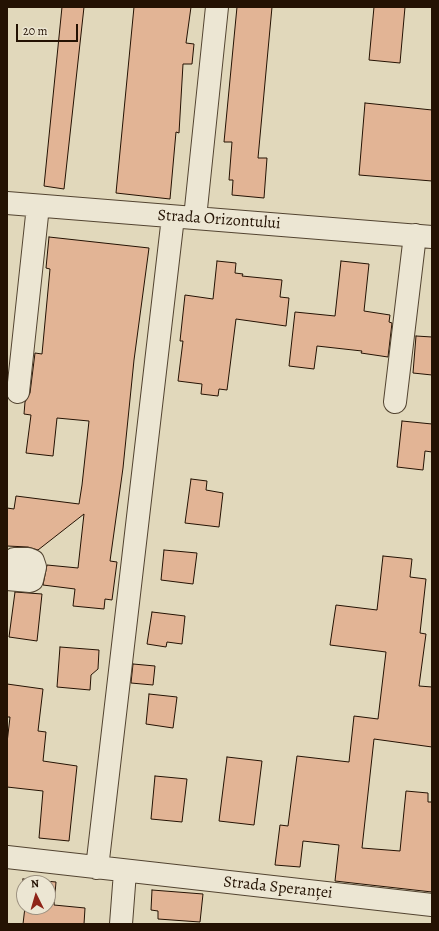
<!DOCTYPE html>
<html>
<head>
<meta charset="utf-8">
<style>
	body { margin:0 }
	#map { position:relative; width:439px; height:931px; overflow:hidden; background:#e1d8bb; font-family:Alegreya,serif }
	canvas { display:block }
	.frame { position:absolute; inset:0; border:8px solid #241203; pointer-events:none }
	.north { position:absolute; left:16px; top:875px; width:40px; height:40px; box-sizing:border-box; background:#ece6d3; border:1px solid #9c9180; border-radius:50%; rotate:355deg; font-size:11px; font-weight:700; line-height:16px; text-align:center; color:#241203 }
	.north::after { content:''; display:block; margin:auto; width:14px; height:18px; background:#8f2418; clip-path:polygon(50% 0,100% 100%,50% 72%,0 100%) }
	.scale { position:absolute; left:16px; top:24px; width:62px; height:18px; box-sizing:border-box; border:2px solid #241203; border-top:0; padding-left:5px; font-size:12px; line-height:14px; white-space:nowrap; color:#241203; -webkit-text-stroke:3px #ece6d3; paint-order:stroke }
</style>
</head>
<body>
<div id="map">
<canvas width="439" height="931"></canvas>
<div class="frame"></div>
<div class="north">N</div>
<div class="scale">20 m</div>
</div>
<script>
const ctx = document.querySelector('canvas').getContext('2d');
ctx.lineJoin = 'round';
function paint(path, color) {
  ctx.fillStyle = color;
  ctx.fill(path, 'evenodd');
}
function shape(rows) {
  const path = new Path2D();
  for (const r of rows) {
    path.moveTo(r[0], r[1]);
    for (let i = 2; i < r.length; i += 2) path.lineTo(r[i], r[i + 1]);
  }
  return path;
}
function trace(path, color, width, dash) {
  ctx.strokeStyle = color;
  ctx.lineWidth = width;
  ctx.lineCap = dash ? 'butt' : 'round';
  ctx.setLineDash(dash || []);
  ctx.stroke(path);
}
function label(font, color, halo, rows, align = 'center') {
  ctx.font = font + ' Alegreya,serif';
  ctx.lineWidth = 3;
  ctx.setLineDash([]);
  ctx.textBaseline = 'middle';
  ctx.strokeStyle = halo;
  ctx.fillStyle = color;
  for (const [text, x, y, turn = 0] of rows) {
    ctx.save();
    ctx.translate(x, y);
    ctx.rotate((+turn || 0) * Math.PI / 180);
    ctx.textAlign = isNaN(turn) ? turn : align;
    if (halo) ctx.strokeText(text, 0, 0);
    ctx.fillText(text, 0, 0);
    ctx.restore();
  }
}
const building = shape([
	[62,7,84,7,64,189,44,186,62,7],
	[134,7,191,7,186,43,194,44,192,64,183,64,179,133,176,132,170,199,116,193,134,7],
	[237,7,272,7,258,158,267,158,264,198,232,195,233,180,229,180,232,142,224,142,237,7],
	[374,7,405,7,400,63,369,60,374,7],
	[365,103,432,110,432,181,359,175,365,103],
	[49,237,149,248,134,360,123,468,110,561,117,562,112,600,105,599,104,609,73,606,75,589,43,585,47,565,78,568,84,514,38,550,28,547,7,546,7,508,14,509,16,496,79,504,82,485,89,421,57,418,53,456,26,453,31,415,24,414,25,402,30,393,35,353,42,354,50,269,46,268,49,237],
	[217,261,236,263,235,273,243,274,242,276,282,280,280,297,289,298,286,326,236,319,227,390,219,389,218,396,201,394,202,384,178,381,183,341,180,341,185,295,213,299,217,261],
	[341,261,369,264,364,311,390,315,389,322,392,323,388,357,361,353,362,351,317,346,314,369,289,366,295,312,335,316,341,261],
	[416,336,432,337,432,375,413,373,416,336],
	[402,421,432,424,432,452,425,451,423,470,397,467,402,421],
	[191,479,207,481,206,490,223,493,219,527,185,523,191,479],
	[164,550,197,553,193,584,161,580,164,550],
	[383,556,412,559,410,577,426,579,420,633,426,634,419,686,432,687,432,747,374,739,362,848,400,851,406,791,428,793,428,802,432,802,432,892,335,881,339,845,303,841,300,867,275,865,280,825,288,826,297,756,349,762,354,716,378,719,386,652,330,645,336,605,377,610,383,556],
	[15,592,42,594,37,641,9,637,15,592],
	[152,612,185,616,182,644,167,642,166,647,147,644,152,612],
	[60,647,99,650,98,669,91,675,90,690,57,687,60,647],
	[133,664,155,666,153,685,131,683,133,664],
	[7,684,43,689,38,731,46,732,43,761,77,766,69,841,39,838,43,791,7,787,7,743,10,717,7,717,7,684],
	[149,694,177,697,173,728,146,724,149,694],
	[227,757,262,761,254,825,219,821,227,757],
	[155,776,187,779,182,822,151,819,155,776],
	[23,879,56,882,54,905,85,908,84,924,23,924,25,907,48,907,48,883,24,883,24,904,21,904,23,879],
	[152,890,203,894,200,922,158,919,158,911,151,910,152,890]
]);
const street = shape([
	[7,203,432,237],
	[195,218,217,7],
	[18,392,38,206],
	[395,402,415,235],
	[7,565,14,559,28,559,33,561,35,567,32,580,30,581,7,579],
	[7,857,432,905],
	[97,868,173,217],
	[121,924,125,872]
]);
const streetNames = [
	["Strada Orizontului",219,220,4],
	["Strada Speranței",278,888,6]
];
paint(building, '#e2b495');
trace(building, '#241203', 1);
trace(street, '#534431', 24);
trace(street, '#ece6d3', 22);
label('16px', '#241203', '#ece6d3', streetNames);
</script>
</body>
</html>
